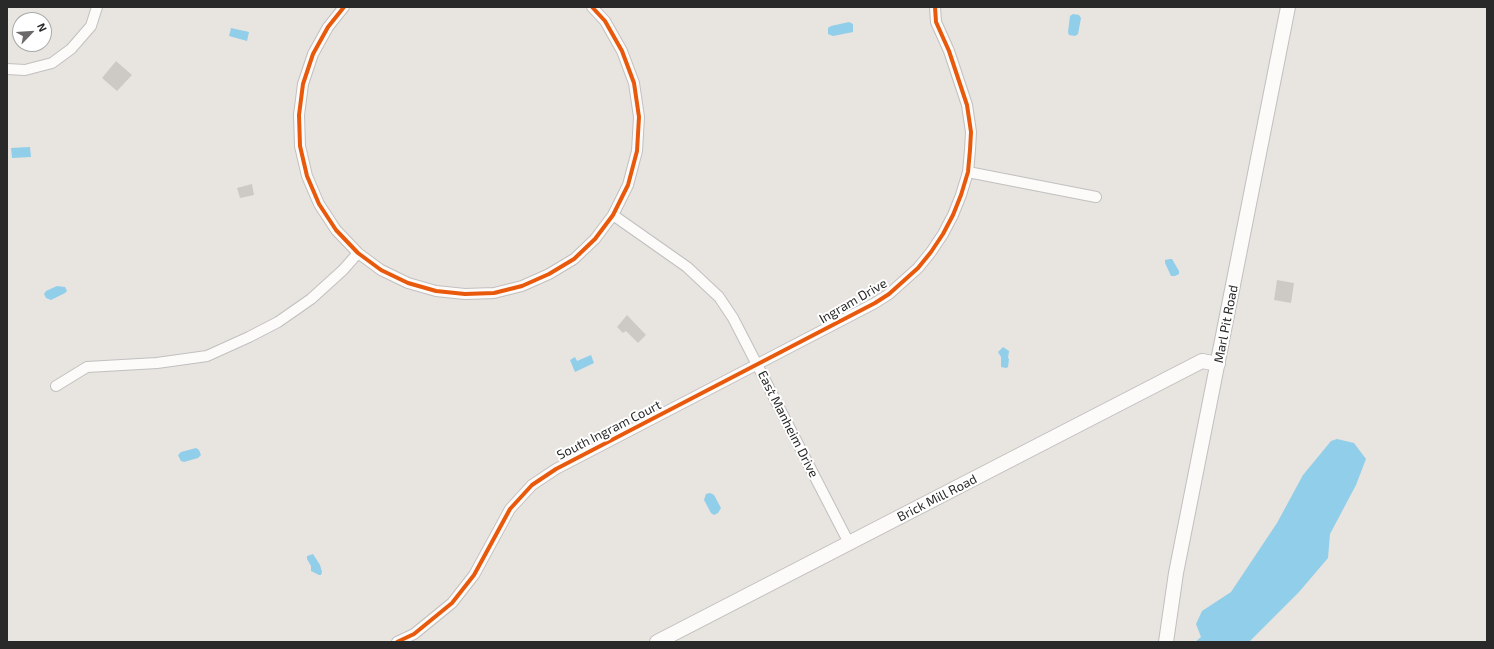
<!DOCTYPE html>
<html>
<head>
<meta charset="utf-8">
<style>
	body { margin:0 }
	#map { position:relative; width:1494px; height:649px; overflow:hidden; background:#e8e4df; font-family:"Exo 2",sans-serif }
	canvas { display:block }
	.frame { position:absolute; inset:0; border:8px solid #292929; pointer-events:none }
	.north { position:absolute; left:12px; top:12px; width:40px; height:40px; box-sizing:border-box; background:#fff; border:1px solid #a9a9a9; border-radius:50%; rotate:65deg; font-size:11px; font-weight:700; line-height:16px; text-align:center; color:#292929 }
	.north::after { content:''; display:block; margin:auto; width:14px; height:18px; background:#6c6a69; clip-path:polygon(50% 0,100% 100%,50% 72%,0 100%) }
</style>
</head>
<body>
<div id="map">
<canvas width="1494" height="649"></canvas>
<div class="frame"></div>
<div class="north">N</div>
</div>
<script>
const ctx = document.querySelector('canvas').getContext('2d');
ctx.lineJoin = 'round';
function paint(path, color) {
  ctx.fillStyle = color;
  ctx.fill(path, 'evenodd');
}
function shape(rows) {
  const path = new Path2D();
  for (const r of rows) {
    path.moveTo(r[0], r[1]);
    for (let i = 2; i < r.length; i += 2) path.lineTo(r[i], r[i + 1]);
  }
  return path;
}
function trace(path, color, width, dash) {
  ctx.strokeStyle = color;
  ctx.lineWidth = width;
  ctx.lineCap = dash ? 'butt' : 'round';
  ctx.setLineDash(dash || []);
  ctx.stroke(path);
}
function label(font, color, halo, rows, align = 'center') {
  ctx.font = font + ' "Exo 2",sans-serif';
  ctx.lineWidth = 4;
  ctx.setLineDash([]);
  ctx.textBaseline = 'middle';
  ctx.strokeStyle = halo;
  ctx.fillStyle = color;
  for (const [text, x, y, turn = 0] of rows) {
    ctx.save();
    ctx.translate(x, y);
    ctx.rotate((+turn || 0) * Math.PI / 180);
    ctx.textAlign = isNaN(turn) ? turn : align;
    if (halo) ctx.strokeText(text, 0, 0);
    ctx.fillText(text, 0, 0);
    ctx.restore();
  }
}
const water = shape([
	[1073,14,1079,15,1081,18,1078,34,1075,36,1069,35,1068,32,1070,16],
	[849,22,853,24,853,32,833,36,828,34,828,28,831,26],
	[231,28,249,32,247,41,229,36],
	[30,147,31,157,12,158,11,148],
	[1170,259,1172,259,1179,271,1179,274,1175,276,1171,276,1165,263,1165,260],
	[57,286,65,287,67,291,65,293,51,300,46,298,44,294,46,291],
	[1003,347,1009,351,1008,358,1009,359,1008,367,1006,368,1001,367,1001,357,998,352],
	[591,355,594,363,575,372,570,360,575,357,577,361],
	[1337,439,1354,443,1366,459,1356,485,1330,534,1328,558,1299,592,1249,642,1195,642,1201,637,1196,624,1202,611,1231,592,1277,523,1303,475,1331,441],
	[196,448,199,450,201,455,198,458,184,462,181,461,178,455,181,452],
	[710,493,714,495,721,508,718,513,714,515,711,513,704,500,706,494],
	[313,554,320,565,322,572,321,575,319,575,311,571,311,566,307,559,307,556]
]);
const building = shape([
	[116,61,132,75,117,91,102,78],
	[252,184,254,195,240,198,237,188],
	[1277,280,1294,283,1291,303,1274,300],
	[627,315,646,335,638,343,626,331,623,333,617,327]
]);
const street = shape([
	[344,7,328,27,313,54,303,84,299,115,300,146,307,176,319,204,336,230,358,253,381,270,408,283,436,291,465,294,494,293,522,286,549,274,574,259,595,239,613,215,628,185,637,151,639,117,634,83,622,51,605,21,592,7],
	[7,69,25,70,52,63,71,49,91,26,97,7],
	[968,172,1096,197],
	[613,215,687,267,719,297,733,318,849,543],
	[56,386,87,367,157,363,207,356,249,337,278,322,311,299,343,270,358,253],
	[397,642,414,634,452,603,474,575,510,509,532,485,556,469,875,303,889,294,918,268,931,252,943,234,953,215,961,195,968,172,970,150,971,132,967,105,949,51,936,22,935,7]
]);
const secondary = shape([
	[657,642,1202,361,1218,364],
	[1166,642,1176,573,1288,7]
]);
const cycleway = shape([
	[344,7,328,27,313,54,303,84,299,115,300,146,307,176,319,204,336,230,358,253,381,270,408,283,436,291,465,294,494,293,522,286,549,274,574,259,595,239,613,215,628,185,637,151,639,117,634,83,622,51,605,21,592,7],
	[397,642,414,634,452,603,474,575,510,509,532,485,556,469,875,303,889,294,918,268,931,252,943,234,953,215,961,195,968,172,970,150,971,132,967,105,949,51,936,22,935,7]
]);
const streetNames = [
	["Ingram Drive",853,301,-30],
	["Marl Pit Road",1226,324,-79],
	["East Manheim Drive",788,424,63],
	["South Ingram Court",609,430,-27],
	["Brick Mill Road",937,498,-27]
];
paint(water, '#91ceea');
paint(building, '#cdcac6');
trace(street, '#c1c0c0', 12);
trace(secondary, '#c1c0c0', 16);
trace(street, '#fcfbfa', 10);
trace(secondary, '#fcfbfa', 14);
trace(cycleway, '#e8590c', 4);
label('13px', '#292929', '#fff', streetNames);
</script>
</body>
</html>
